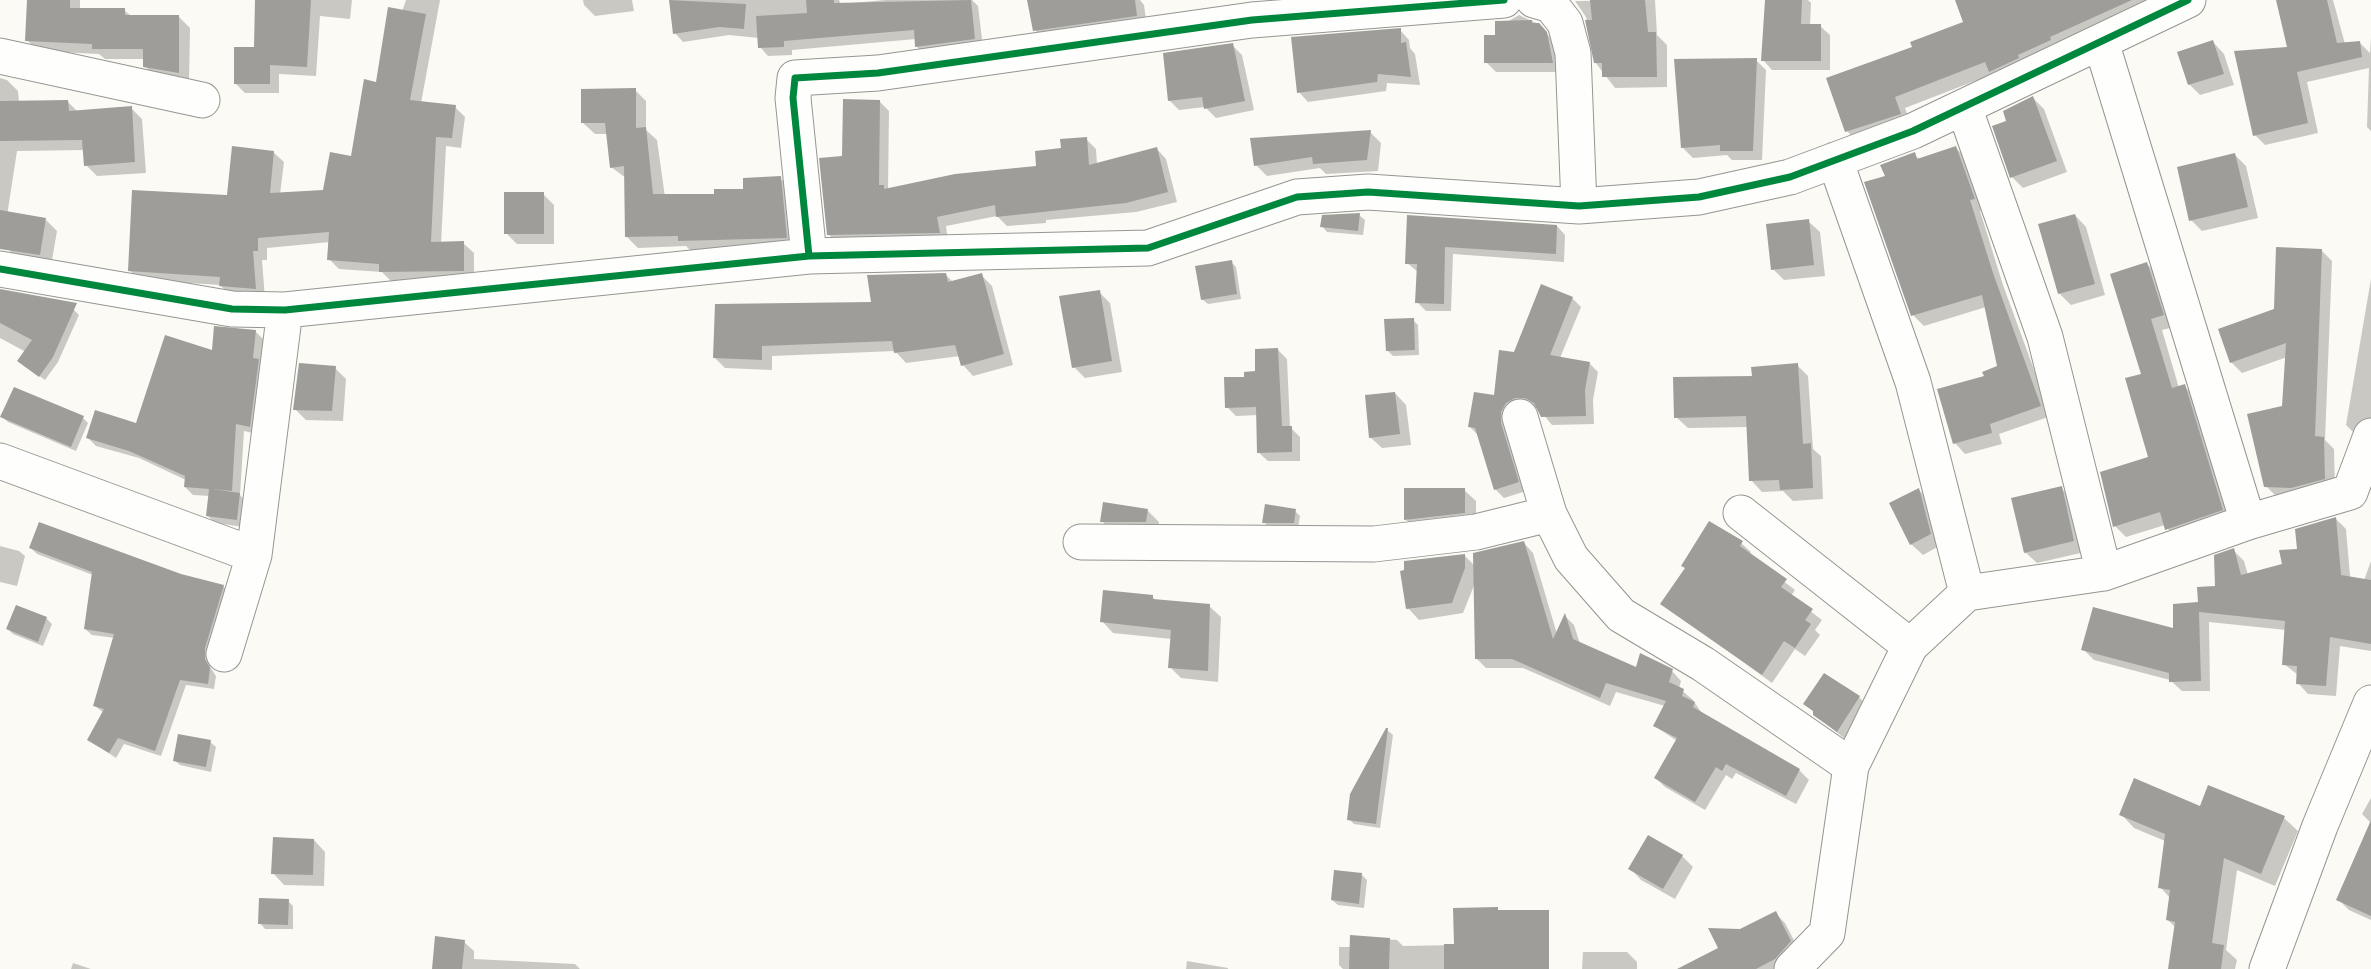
<!DOCTYPE html>
<html>
<head>
<meta charset="utf-8">
<style>
	body { margin:0 }
	canvas { display:block; background:#fbfaf4 }
</style>
</head>
<body>
<canvas width="2371" height="969"></canvas>
<script>
const ctx = document.querySelector('canvas').getContext('2d');
ctx.lineJoin = 'round';
function paint(path, color) {
  ctx.fillStyle = color;
  ctx.fill(path, 'evenodd');
}
function shape(rows) {
  const path = new Path2D();
  for (const r of rows) {
    path.moveTo(r[0], r[1]);
    for (let i = 2; i < r.length; i += 2) path.lineTo(r[i], r[i + 1]);
  }
  return path;
}
function trace(path, color, width, dash) {
  ctx.strokeStyle = color;
  ctx.lineWidth = width;
  ctx.lineCap = dash ? 'butt' : 'round';
  ctx.setLineDash(dash || []);
  ctx.stroke(path);
}
const shadow = shape([
	[29,0,80,0,80,10,124,10,131,16,179,17,190,28,189,83,156,77,145,66,145,59,105,59,99,54,38,51,27,40],
	[257,0,352,0,350,19,320,16,316,76,279,74,279,93,245,93,236,84,256,48],
	[406,0,440,0,421,103,455,107,465,117,461,148,446,146,441,244,463,243,474,253,474,281,391,281,382,272,339,269,329,259,330,242,267,248,267,260,262,260,265,299,231,296,220,285,140,280,129,270,228,197,273,152,284,162,280,194,325,191,352,158],
	[583,0,632,0,634,11,595,16,584,5],
	[670,0,839,0,841,4,885,0,972,0,978,6,983,47,926,55,917,47,916,39,792,50,792,55,768,56,760,47,759,38,729,35,683,42,675,33],
	[1029,0,1140,0,1144,5,1147,27,1046,41,1035,30],
	[1655,0,1657,35,1667,45,1667,87,1615,88,1595,62,1586,17,1575,1],
	[1767,0,1808,0,1811,3,1810,26,1820,26,1830,35,1830,70,1772,70,1763,60],
	[1957,0,2163,0,2001,82,1993,74,1905,108,1911,125,1857,142,1847,131,1914,48,1965,23],
	[2278,0,2333,0,2345,44,2359,42,2370,53,2371,37,2371,131,2367,127,2369,68,2307,82,2318,133,2265,145,2255,135,2289,48],
	[1519,15,1538,24,1556,44,1562,72,1496,72,1486,62,1507,22],
	[1400,30,1409,40,1410,48,1415,54,1420,85,1387,83,1386,91,1308,102,1299,92],
	[2213,42,2224,54,2234,85,2200,95,2189,84],
	[1232,45,1242,55,1254,110,1216,118,1205,107,1179,110,1169,100],
	[1756,60,1766,70,1762,160,1732,160,1727,155,1693,158,1683,148],
	[0,78,7,80,18,91,19,102,68,102,78,112,131,108,142,119,146,173,97,176,86,165,85,150,17,151,3,242,0,242],
	[635,90,646,101,646,130,657,140,665,197,716,196,745,191,780,178,791,189,797,249,691,251,686,246,638,248,627,237,626,178,611,167,608,134,595,134,583,123],
	[2033,98,2044,109,2067,172,2023,188,2012,177,2009,122],
	[880,102,889,111,888,190,1038,168,1063,150,1086,139,1096,149,1097,164,1157,149,1166,159,1177,202,1136,212,1046,220,1046,223,1007,226,997,216,946,226,948,242,839,244,829,235,844,158],
	[1370,132,1381,143,1378,171,1326,174,1320,168,1267,176,1256,165],
	[1956,148,1967,159,1985,209,1980,211,2003,285,2051,416,1999,434,2002,444,1965,454,1955,443,1986,377,1999,368,1986,307,1924,326,1913,315,1887,177,1914,154,1920,160],
	[2235,155,2246,166,2258,218,2202,231,2191,220],
	[543,194,554,205,554,244,517,244,506,233],
	[1359,215,1365,220,1363,235,1327,232,1322,226],
	[2075,215,2086,227,2105,295,2071,305,2059,293],
	[1408,217,1557,226,1565,235,1564,262,1453,254,1451,311,1426,311,1417,302,1418,272,1407,263],
	[46,220,57,231,51,266,19,260,8,249],
	[1808,221,1820,232,1825,276,1784,280,1773,269],
	[2321,250,2332,261,2325,440,2334,449,2335,489,2277,497,2266,486,2284,407,2287,357,2242,373,2231,362],
	[1231,262,1236,267,1241,299,1208,304,1202,299],
	[2147,264,2158,275,2174,327,2162,330,2179,388,2184,386,2195,397,2233,521,2177,540,2165,525,2126,537,2115,526,2150,458],
	[946,275,954,283,981,275,992,286,1013,365,973,376,963,365,960,356,906,363,895,351,772,356,772,370,725,368,715,358,873,304],
	[2371,279,2371,432,2357,436,2346,425],
	[1542,286,1572,298,1581,307,1560,358,1589,363,1598,372,1593,400,1594,424,1552,425,1538,408,1523,406,1526,491,1504,498,1495,489,1479,436,1470,427,1495,397],
	[1099,292,1110,303,1122,372,1085,378,1074,367],
	[0,295,74,310,79,315,58,362,45,380,25,366,26,352,0,338],
	[1413,320,1418,325,1419,355,1393,356,1387,350],
	[255,331,263,339,257,434,244,431,240,495,247,503,244,527,215,523,207,515,210,496,193,495,185,487,186,480,139,458,96,446,88,438,137,425,213,353],
	[1278,350,1287,359,1290,427,1300,437,1300,461,1268,461,1258,452,1258,415,1236,416,1227,407,1245,378,1257,373],
	[1797,365,1808,376,1813,449,1821,456,1823,499,1793,501,1783,491,1762,492,1751,480,1748,427,1688,428,1676,417,1754,378],
	[335,368,346,379,343,421,306,420,295,409],
	[1395,393,1406,405,1411,445,1382,448,1370,437],
	[2,417,83,418,88,423,76,451,8,422],
	[2061,488,2072,499,2085,552,2037,563,2025,552],
	[1464,490,1476,501,1476,524,1417,531,1406,520],
	[1919,490,1930,501,1941,545,1923,555,1911,544],
	[1148,511,1159,522,1157,533,1113,533,1102,521],
	[1295,511,1300,516,1298,528,1269,528,1264,522],
	[2336,519,2346,529,2353,611,2371,561,2371,651,2340,646,2336,696,2308,694,2298,683,2298,675,2284,664,2286,630,2209,622,2210,691,2182,691,2170,680,2094,660,2083,649,2175,630,2216,588,2233,550,2244,561,2248,575,2285,565],
	[1524,543,1533,553,1557,634,1565,616,1574,625,1580,644,1637,669,1672,671,1681,681,1679,688,1693,700,1703,715,1799,770,1809,780,1796,804,1736,773,1732,779,1726,775,1705,810,1665,787,1656,778,1677,741,1655,726,1665,706,1616,692,1610,706,1523,668,1486,668,1476,658,1475,583,1463,613,1419,620,1408,608,1464,555,1475,566],
	[1741,543,1751,552,1749,555,1795,590,1791,596,1822,620,1815,630,1820,635,1805,656,1795,649,1772,683,1662,603],
	[0,546,19,551,25,556,17,586,0,582],
	[31,548,180,576,223,586,229,593,210,655,210,667,216,676,214,689,186,685,161,756,124,744,116,758,89,740,104,713,95,706,115,638,92,635,85,629,93,575,37,554],
	[1152,597,1157,601,1209,606,1221,617,1218,682,1181,678,1170,667,1172,639,1113,633,1102,621],
	[17,607,47,619,52,624,43,646,13,634,8,629],
	[1859,697,1870,709,1849,742,1815,715],
	[1387,730,1393,735,1380,828,1354,824,1349,819],
	[210,742,216,747,211,772,180,765,174,760],
	[2209,787,2284,818,2298,831,2275,886,2237,870,2226,950,2237,960,2235,969,2170,969,2176,928,2168,920,2170,898,2160,887,2165,841,2134,828,2121,814,2200,808],
	[2371,798,2371,823,2362,814],
	[2371,836,2371,920,2349,910,2338,899],
	[314,840,325,852,324,886,284,885,273,873],
	[1682,856,1693,867,1675,899,1641,880,1630,868],
	[1362,875,1367,880,1364,908,1338,905,1332,900],
	[288,901,293,906,293,929,265,929,260,923],
	[1775,913,1785,923,1800,952,1785,969,1681,969,1720,949,1740,931],
	[1352,937,1397,940,1403,946,1455,945,1535,969,1343,969,1339,965,1339,947,1352,947],
	[464,942,474,951,474,959,575,964,580,969,434,969],
	[1583,952,1627,952,1637,962,1637,969,1582,969],
	[1187,961,1228,968,1228,969,1186,969],
	[73,963,91,969,71,969]
]);
const building = shape([
	[27,0,70,0,70,8,125,8,125,15,179,15,179,73,143,67,143,49,92,49,92,44,25,41],
	[255,0,311,0,307,67,270,65,270,84,234,84,234,47,254,47],
	[669,0,746,4,744,29,719,27,673,34],
	[806,0,834,0,834,3,971,0,975,39,915,47,914,30,784,41,784,47,758,48,756,16,807,13],
	[1027,0,1135,0,1137,16,1033,31],
	[1590,0,1645,0,1648,32,1656,32,1657,77,1602,77,1602,63,1594,63,1585,20,1592,20],
	[1765,0,1802,0,1801,24,1821,24,1821,61,1761,61],
	[1955,0,2132,0,2050,37,2051,40,2018,55,2019,58,1989,72,1985,62,1895,97,1901,114,1845,132,1826,78,1912,47,1910,42,1963,22],
	[2276,0,2327,0,2337,43,2360,41,2362,57,2297,72,2308,123,2253,136,2234,51,2287,47],
	[388,7,426,14,410,100,456,105,452,138,436,137,431,242,464,241,464,271,379,272,379,264,327,260,329,232,258,238,258,251,253,251,256,289,219,286,220,277,128,271,132,190,227,195,232,146,274,151,270,193,323,190,330,152,351,156,364,79,376,82],
	[1532,20,1532,23,1539,23,1547,32,1553,63,1484,63,1484,35,1495,35,1495,21],
	[1401,28,1401,43,1406,42,1411,77,1378,74,1377,82,1297,93,1291,37],
	[2213,40,2224,74,2188,85,2177,52],
	[1233,43,1245,101,1204,109,1202,97,1168,101,1163,53],
	[1757,58,1753,151,1720,151,1720,145,1681,148,1674,59],
	[636,88,636,128,646,127,653,194,714,194,714,189,743,189,743,178,781,176,787,238,678,241,678,236,625,237,624,166,610,168,605,123,581,123,581,89],
	[2033,96,2057,161,2010,178,1992,126,2006,121,2003,111],
	[843,99,880,100,879,185,884,185,884,189,955,174,1036,166,1035,151,1061,148,1060,139,1087,137,1089,165,1157,147,1168,192,1126,203,996,217,995,205,937,217,940,233,827,235,819,158,842,156],
	[68,100,69,111,132,106,135,162,84,166,82,140,0,141,0,101],
	[1371,130,1367,160,1313,164,1312,157,1254,166,1250,138],
	[1956,146,1975,199,1970,200,1993,273,2041,406,1990,424,1992,433,1953,444,1937,389,1984,376,1982,372,1997,366,1982,295,1911,316,1864,182,1885,176,1880,165,1915,152,1917,159],
	[2235,153,2248,207,2189,221,2177,167],
	[504,192,544,192,544,234,504,234],
	[0,210,46,218,40,255,0,249],
	[1360,213,1358,231,1320,227,1322,215],
	[2075,214,2095,284,2058,294,2038,224],
	[1407,215,1557,225,1556,254,1445,247,1444,304,1415,303,1417,264,1405,264],
	[1809,219,1814,265,1771,270,1766,224],
	[2276,247,2322,249,2315,436,2324,437,2325,479,2291,488,2264,487,2247,414,2282,406,2286,343,2230,363,2218,329,2274,309],
	[1232,260,1237,294,1201,300,1195,266],
	[2147,262,2164,315,2151,319,2172,388,2185,384,2223,510,2165,530,2160,512,2113,527,2100,472,2148,457,2125,378,2141,374,2110,274],
	[946,273,948,282,982,273,1004,354,961,366,955,345,894,353,892,341,762,346,762,360,713,358,715,304,871,302,867,275],
	[1541,284,1573,297,1550,355,1590,362,1585,390,1586,416,1541,417,1534,403,1525,398,1515,398,1506,403,1501,412,1501,423,1519,482,1494,490,1475,428,1468,427,1474,392,1494,395,1499,350,1514,352],
	[0,289,77,303,53,357,39,377,17,361,32,340,0,323],
	[1100,290,1112,361,1072,368,1059,296],
	[1414,318,1415,350,1386,351,1384,319],
	[214,326,256,330,253,358,259,359,250,427,236,424,232,491,212,489,240,493,237,520,206,516,209,489,184,487,185,476,129,451,86,438,95,410,136,423,165,335,212,350],
	[1278,348,1282,426,1292,426,1292,452,1257,453,1256,407,1225,408,1224,377,1244,377,1244,372,1255,371,1255,349],
	[299,363,336,366,332,411,293,410],
	[1798,363,1803,444,1811,443,1813,488,1780,490,1779,480,1749,481,1746,416,1674,418,1673,377,1752,376,1751,367],
	[14,387,84,416,71,447,0,417],
	[1395,392,1400,434,1369,438,1365,395],
	[2062,486,2074,541,2024,553,2011,498],
	[1404,488,1465,488,1465,513,1404,520],
	[1919,488,1931,534,1910,545,1889,503],
	[1103,502,1148,509,1146,522,1100,522],
	[1265,504,1296,509,1294,523,1262,523],
	[2336,517,2341,575,2371,580,2371,644,2330,637,2326,686,2296,684,2297,666,2282,665,2285,621,2199,612,2201,681,2169,682,2169,673,2081,650,2093,607,2173,628,2173,604,2198,602,2197,587,2215,586,2214,555,2234,548,2241,575,2282,564,2279,550,2297,549,2295,529],
	[1709,521,1743,541,1740,546,1787,579,1781,587,1813,609,1805,620,1811,624,1795,648,1784,641,1762,675,1660,604,1685,568,1681,566],
	[39,522,181,574,224,585,205,648,205,659,210,668,208,684,180,680,155,751,118,738,109,753,87,740,104,709,93,706,114,634,84,629,92,572,29,548],
	[1524,541,1553,639,1565,613,1573,639,1636,667,1640,653,1673,669,1669,682,1684,689,1682,696,1695,702,1693,707,1800,769,1786,796,1726,764,1722,771,1716,767,1695,802,1654,778,1677,738,1653,726,1666,701,1606,683,1600,698,1512,659,1475,659,1473,553],
	[1465,554,1465,568,1452,603,1406,609,1400,571,1404,570,1404,561],
	[1103,590,1153,595,1153,599,1210,604,1208,671,1168,668,1171,630,1100,622],
	[16,605,47,617,38,642,6,629],
	[1824,673,1860,696,1837,732,1813,715,1813,711,1803,704],
	[1386,728,1388,728,1376,824,1347,820,1350,794],
	[178,734,211,740,206,767,173,761],
	[2134,778,2200,806,2208,785,2285,816,2261,874,2224,858,2212,943,2224,945,2221,969,2168,969,2175,922,2166,920,2170,890,2158,888,2165,834,2119,815],
	[2371,820,2371,916,2336,900],
	[1648,835,1683,855,1663,889,1628,869],
	[273,837,314,839,313,875,271,874],
	[1334,870,1362,873,1359,904,1331,900],
	[259,898,289,899,288,925,258,924],
	[1498,907,1498,910,1549,910,1549,969,1444,969,1444,944,1454,944,1453,908],
	[1776,911,1791,941,1775,959,1756,969,1677,969,1718,948,1708,928,1740,929],
	[1350,935,1390,938,1389,969,1349,969],
	[435,936,465,940,462,969,432,969]
]);
const street = shape([
	[1534,0,1551,5,1565,23,1573,53,1579,206],
	[2101,42,2248,522],
	[0,56,202,100],
	[1964,107,2045,337,2104,573],
	[1835,160,1913,382,1967,593],
	[809,256,793,98,795,78,878,73,1252,20,1504,0],
	[0,269,232,309,285,310,809,256,1148,248,1297,197,1368,192,1579,206,1699,197,1790,177,1913,131,2188,0],
	[1520,417,1549,514,1571,558,1621,615,1703,664,1851,766],
	[0,461,254,555],
	[1741,513,1910,646],
	[1081,542,1374,544,1476,532,1549,514],
	[224,654,254,555,285,310],
	[1792,969,1827,933,1851,766,1910,646,1967,593,2104,573,2248,522,2350,492,2371,436],
	[2267,969,2320,826,2371,703]
]);
const cycleway = shape([
	[809,256,793,98,795,78,878,73,1252,20,1504,0],
	[0,269,232,309,285,310,809,256,1148,248,1297,197,1368,192,1579,206,1699,197,1790,177,1913,131,2188,0]
]);
paint(shadow, '#0003');
paint(building, '#9f9d9a');
trace(street, '#959592', 37);
trace(street, '#fefefd', 35);
trace(cycleway, '#00873e', 7);
</script>
</body>
</html>
